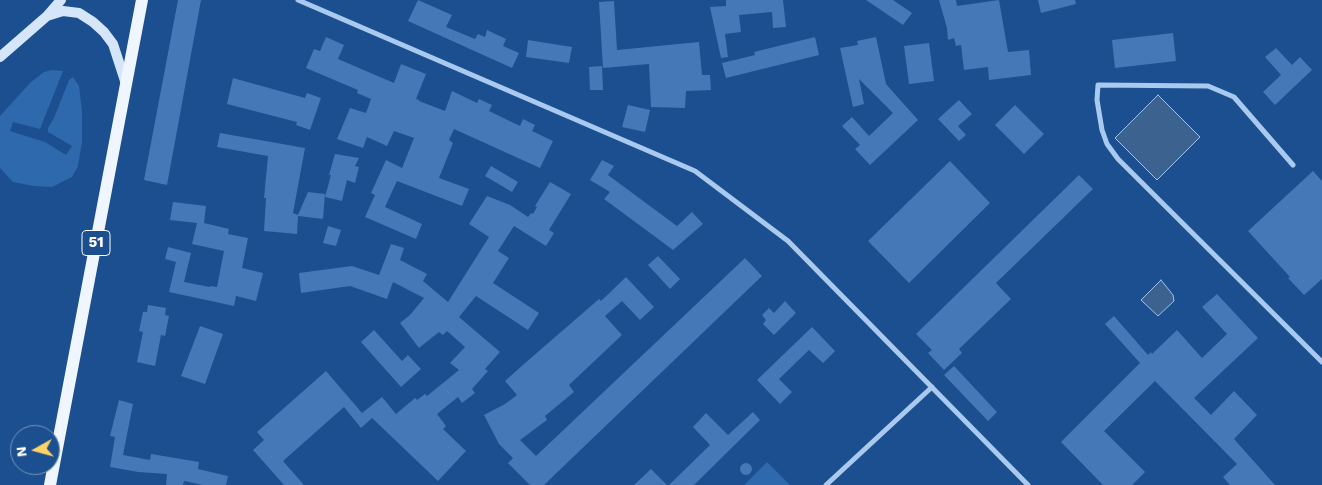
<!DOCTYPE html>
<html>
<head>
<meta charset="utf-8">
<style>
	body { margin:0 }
	#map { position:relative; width:1322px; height:485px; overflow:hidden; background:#1b4f8f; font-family:"Work Sans",sans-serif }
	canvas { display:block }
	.north { position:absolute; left:10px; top:425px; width:50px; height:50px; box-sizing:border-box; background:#1b4f8f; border:1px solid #7695bc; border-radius:50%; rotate:263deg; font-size:14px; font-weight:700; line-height:20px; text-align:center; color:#fff }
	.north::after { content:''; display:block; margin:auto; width:18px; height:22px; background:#ffd166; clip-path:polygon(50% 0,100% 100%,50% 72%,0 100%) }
</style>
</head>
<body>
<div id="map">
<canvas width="1322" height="485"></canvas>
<div class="north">N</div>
</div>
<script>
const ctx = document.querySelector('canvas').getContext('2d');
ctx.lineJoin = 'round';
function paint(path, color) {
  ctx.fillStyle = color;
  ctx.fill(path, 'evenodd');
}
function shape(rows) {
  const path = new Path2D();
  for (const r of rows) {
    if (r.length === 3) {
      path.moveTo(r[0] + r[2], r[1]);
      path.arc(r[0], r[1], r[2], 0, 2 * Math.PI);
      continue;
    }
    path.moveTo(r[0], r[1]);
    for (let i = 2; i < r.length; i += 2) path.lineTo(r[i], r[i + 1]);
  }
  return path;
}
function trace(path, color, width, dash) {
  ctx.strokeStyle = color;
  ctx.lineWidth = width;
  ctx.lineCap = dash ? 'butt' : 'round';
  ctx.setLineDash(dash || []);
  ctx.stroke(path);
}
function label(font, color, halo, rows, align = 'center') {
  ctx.font = font + ' "Work Sans",sans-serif';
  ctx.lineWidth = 4.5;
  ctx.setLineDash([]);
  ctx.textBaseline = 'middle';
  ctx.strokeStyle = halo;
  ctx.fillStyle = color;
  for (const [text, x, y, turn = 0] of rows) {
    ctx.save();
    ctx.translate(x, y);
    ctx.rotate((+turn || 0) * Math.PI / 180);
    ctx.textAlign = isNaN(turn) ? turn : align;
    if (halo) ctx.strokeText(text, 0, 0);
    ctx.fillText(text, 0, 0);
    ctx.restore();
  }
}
const green = shape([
	[52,70,63,71,40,129,13,122,10,131,45,142,66,155,72,146,48,132,48,128,54,118,69,80,73,77,79,86,82,112,82,142,78,166,72,177,52,187,33,186,13,182,0,168,0,116,31,82,44,72],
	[767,462,790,485,744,485]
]);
const water = shape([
	[1158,95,1200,137,1157,180,1115,138,1158,95],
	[1161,280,1173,295,1174,301,1158,316,1141,300,1161,280]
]);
const building = shape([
	[178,0,201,0,167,185,144,180],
	[418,0,452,15,446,27,475,39,478,34,485,37,487,30,506,39,503,46,519,53,512,68,408,21],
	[726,0,783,0,786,27,773,28,772,12,739,15,741,32,725,34,728,57,721,58,710,7,726,6],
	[866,0,893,0,912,13,903,25],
	[939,0,956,0,957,6,999,0,1008,52,1029,50,1031,75,989,80,988,67,964,70,961,45,956,46,954,38,948,40,947,28],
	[1038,0,1075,0,1076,4,1041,13],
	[614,1,617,50,699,42,702,75,710,75,711,90,686,91,685,108,651,107,649,64,603,68,599,2],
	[1173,33,1176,61,1115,68,1112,40],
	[326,37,344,45,338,59,394,83,401,64,426,74,416,99,419,100,419,101,445,111,452,91,477,103,479,99,492,105,489,111,520,126,523,119,535,125,532,131,553,141,540,168,454,129,449,140,453,143,439,178,469,189,462,206,397,181,385,207,422,224,416,239,365,217,375,195,371,193,386,160,402,168,414,138,394,131,387,146,367,137,363,148,337,139,350,108,366,113,371,99,357,93,358,90,306,68,314,49,320,51],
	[815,37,819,55,726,78,722,63,755,55,754,52],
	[876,37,886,84,918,120,870,165,855,149,860,145,842,126,852,117,869,136,893,113,859,79,864,104,853,107,840,48,858,45,857,41],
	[528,40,572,47,569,63,526,57],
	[929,43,934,81,909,84,904,46],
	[1276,48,1292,65,1300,57,1312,70,1275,105,1263,92,1281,75,1265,57],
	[602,66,603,90,590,90,589,67],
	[233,78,305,98,307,93,321,98,310,130,296,125,297,122,227,104],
	[959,100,972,114,958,126,966,135,959,141,938,119],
	[628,105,650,110,645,132,622,127],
	[1015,105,1044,134,1024,154,995,125],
	[220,133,305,148,293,213,298,215,308,192,325,194,323,219,298,216,297,234,264,231,266,198,264,198,268,156,217,147],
	[335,154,359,158,355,166,359,167,355,183,347,180,342,201,325,197,331,175,329,175],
	[602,160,614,166,608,175,677,226,692,212,703,224,673,250,604,199,610,192,590,180],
	[950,161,990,203,909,283,868,241],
	[491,166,518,182,512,192,485,176],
	[1313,171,1322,181,1322,279,1304,295,1288,278,1290,277,1248,231],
	[1079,175,1093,189,996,283,1011,299,959,349,962,353,944,370,928,353,932,350,916,334],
	[550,182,571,194,549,230,554,233,546,246,514,226,498,251,509,258,493,283,539,313,528,330,476,296,459,317,500,352,485,369,488,371,472,389,475,393,462,403,458,397,437,414,446,426,443,429,466,451,438,481,372,418,361,428,344,407,283,461,304,485,284,485,253,450,264,440,257,432,326,371,362,413,382,397,396,414,415,398,417,400,425,394,427,396,459,370,450,363,465,347,447,331,443,335,439,332,419,348,400,323,410,315,424,298,393,282,387,299,350,286,301,293,299,273,352,266,379,275,391,244,404,248,400,260,427,274,423,281,448,302,489,237,469,224,487,196,510,205,528,217,531,213,533,214,537,207,535,206],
	[173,202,206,206,204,223,229,229,228,234,248,238,242,268,263,273,256,301,236,296,234,306,169,292,176,262,165,259,168,247,191,253,184,282,210,287,210,286,217,287,224,251,192,244,197,223,170,220],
	[328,226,341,230,336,246,323,243],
	[658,256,680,279,670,289,648,265],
	[745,258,762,276,544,485,530,485,508,463,513,458,499,444,484,415,505,404,517,395,505,381,524,364,599,299,601,301,626,277,654,307,640,320,622,301,605,316,622,335,569,385,574,392,545,416,547,420,520,440,536,456],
	[1217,294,1258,338,1194,398,1211,415,1234,391,1257,415,1234,439,1275,485,1230,485,1223,477,1237,464,1155,381,1104,431,1145,472,1132,485,1103,485,1061,442,1140,363,1105,324,1114,316,1148,355,1151,352,1152,354,1177,330,1202,358,1227,334,1202,307],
	[785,301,796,313,774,335,763,324,766,320,762,315,769,308,774,313],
	[148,305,166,308,165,315,169,316,165,336,161,335,155,366,137,362,143,332,139,331,143,312,147,312],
	[200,326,223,334,205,384,181,376],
	[812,327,835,351,823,363,809,350,779,379,792,392,780,404,757,380],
	[374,330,402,361,408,355,421,369,401,387,361,342],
	[954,366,997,412,988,421,944,375],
	[119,400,133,404,123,455,150,460,151,454,199,462,198,469,228,476,226,485,203,485,184,481,183,485,166,485,167,474,138,472,110,467,115,437,110,436],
	[753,412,760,420,694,485,669,485,710,445,693,427,706,413,728,435],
	[746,469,6],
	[651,469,667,485,634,485]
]);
const street = shape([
	[298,0,695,171,788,241,1028,485],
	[1293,165,1234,97,1208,86,1098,85,1097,100,1102,130,1107,144,1118,159,1322,362],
	[826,485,932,387]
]);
const secondary = shape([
	[47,16,63,11,79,13,93,22,104,32,113,44,126,84],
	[0,57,47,16,61,0]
]);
const primary = shape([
	[50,485,142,0]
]);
const shields = [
	[96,243,28]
];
const shieldNames = [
	["51",96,243]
];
paint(green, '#2e69ad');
paint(water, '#3c6290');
trace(water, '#9cc4f0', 1);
paint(building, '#4478b7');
trace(street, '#a9c9ee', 5);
trace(secondary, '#d6e6fa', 10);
trace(primary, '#f0f6ff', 12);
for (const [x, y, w] of shields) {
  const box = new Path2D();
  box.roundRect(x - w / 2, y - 12.5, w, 25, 4);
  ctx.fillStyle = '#1b4f8f';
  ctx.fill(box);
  trace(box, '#fff', 1);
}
label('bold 15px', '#fff', null, shieldNames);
</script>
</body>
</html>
